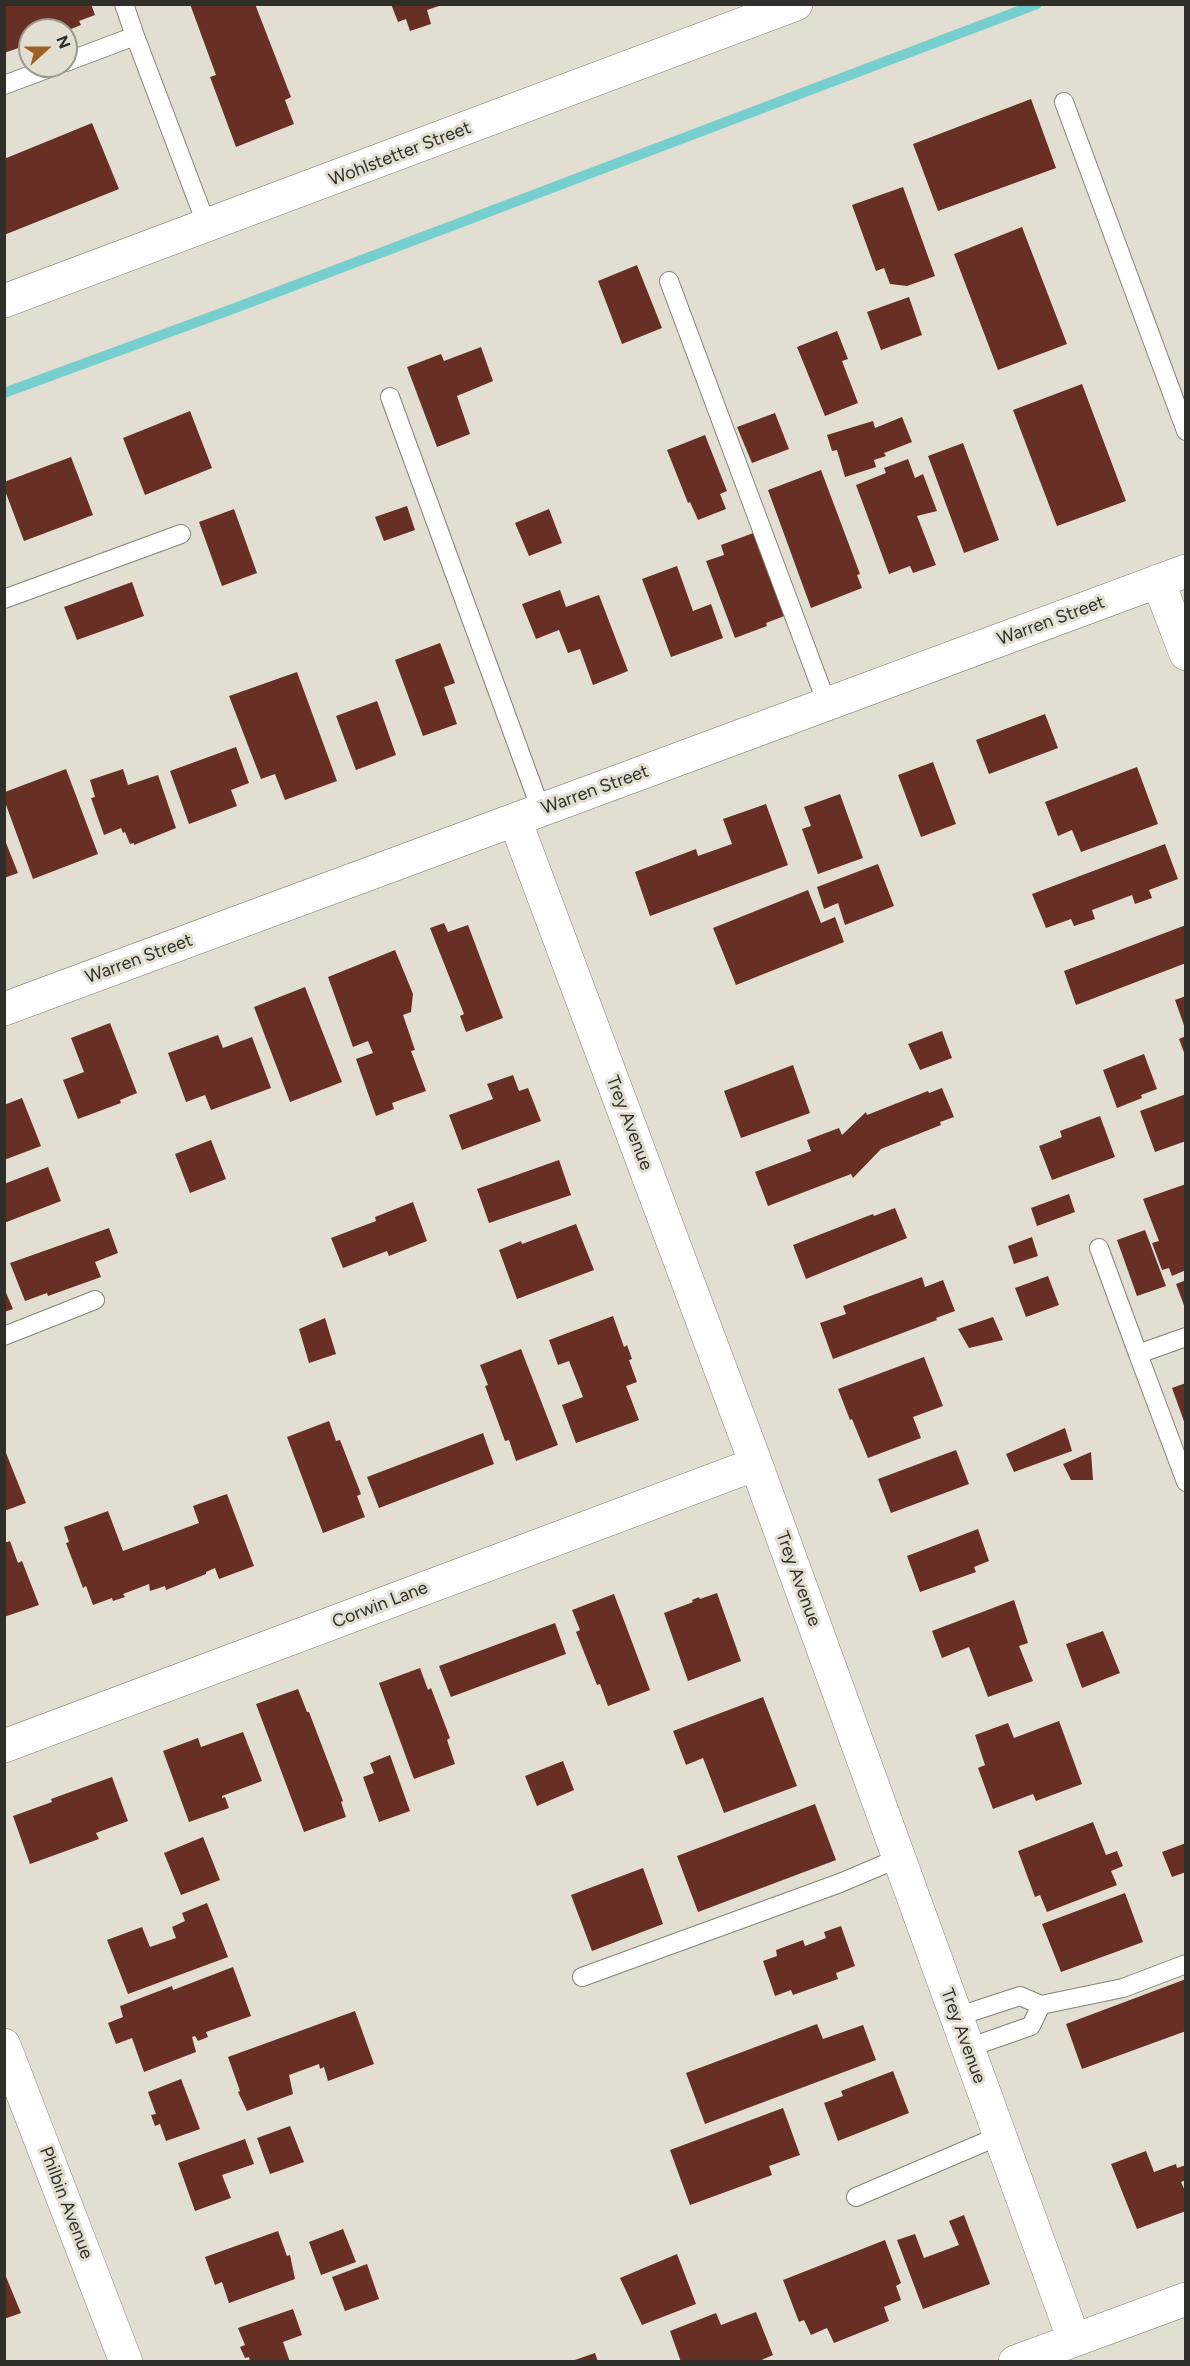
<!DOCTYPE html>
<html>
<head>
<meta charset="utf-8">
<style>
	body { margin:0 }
	#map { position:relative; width:1190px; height:2366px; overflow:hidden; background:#e2dfd2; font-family:Figtree,sans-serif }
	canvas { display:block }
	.frame { position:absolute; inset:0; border:6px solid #302e29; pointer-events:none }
	.north { position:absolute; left:18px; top:18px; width:60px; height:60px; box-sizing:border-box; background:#e2dfd2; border:2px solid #9b988e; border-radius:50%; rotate:69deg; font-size:16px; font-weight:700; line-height:24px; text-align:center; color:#302e29 }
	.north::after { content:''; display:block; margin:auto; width:21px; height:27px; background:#9e6125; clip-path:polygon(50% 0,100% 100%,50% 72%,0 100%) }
</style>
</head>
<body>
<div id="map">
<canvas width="1190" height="2366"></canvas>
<div class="frame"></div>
<div class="north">N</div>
</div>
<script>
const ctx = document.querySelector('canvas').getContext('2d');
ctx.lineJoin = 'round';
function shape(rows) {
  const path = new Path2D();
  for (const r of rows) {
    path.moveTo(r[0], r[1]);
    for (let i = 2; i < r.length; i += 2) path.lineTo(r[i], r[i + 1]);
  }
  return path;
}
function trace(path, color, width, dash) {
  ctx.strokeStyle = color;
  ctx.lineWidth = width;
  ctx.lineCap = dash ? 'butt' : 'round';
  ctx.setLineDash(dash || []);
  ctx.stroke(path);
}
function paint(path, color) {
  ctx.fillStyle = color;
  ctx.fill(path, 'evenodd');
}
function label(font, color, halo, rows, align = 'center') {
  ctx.font = font + ' Figtree,sans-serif';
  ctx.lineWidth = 6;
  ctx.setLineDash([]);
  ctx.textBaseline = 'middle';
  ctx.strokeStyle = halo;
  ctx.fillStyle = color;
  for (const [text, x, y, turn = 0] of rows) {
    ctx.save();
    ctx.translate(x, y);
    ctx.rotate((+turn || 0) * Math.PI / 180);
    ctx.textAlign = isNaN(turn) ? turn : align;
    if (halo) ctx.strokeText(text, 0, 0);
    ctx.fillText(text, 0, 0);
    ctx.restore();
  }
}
const stream = shape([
	[4,393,235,308,1037,4]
]);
const building = shape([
	[4,4,91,4,95,15,79,21,81,25,66,31,30,30,30,44,4,53],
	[190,4,255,4,291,97,285,100,294,124,236,147,210,77,216,75],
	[391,4,442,4,442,5,427,10,431,24,410,31,406,19,398,22],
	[1031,99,1056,168,938,211,913,144],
	[92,123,119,189,4,235,4,159],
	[903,187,935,276,907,286,890,284,884,268,876,271,852,205],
	[1022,227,1067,344,998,370,954,254],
	[637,265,662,328,622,344,598,281],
	[909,297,922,335,881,350,867,312],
	[837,331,848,359,842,361,858,403,825,416,797,347],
	[481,347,493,381,457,396,470,434,437,447,407,367,441,354,444,361],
	[1082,384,1126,501,1057,526,1013,410],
	[190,411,212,468,145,495,123,438],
	[775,413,789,449,752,463,737,427],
	[902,417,912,442,884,453,886,456,874,460,876,467,845,477,837,450,832,451,827,435,873,421,875,428],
	[705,435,727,491,720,494,726,509,698,520,690,502,688,503,667,450],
	[963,443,999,540,964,553,928,456],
	[71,457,93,515,24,541,4,488,4,482],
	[908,459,915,478,923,474,937,511,917,516,936,565,913,573,910,566,889,574,856,485,886,473,884,468],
	[821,470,860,574,857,575,862,588,811,608,768,490],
	[407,506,415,530,384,541,375,517],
	[234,509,257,573,222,586,199,522],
	[549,509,562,543,529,556,515,523],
	[756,532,787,615,766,623,767,626,735,638,706,561,724,555,721,545],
	[677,566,693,611,711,604,723,638,671,657,642,579],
	[132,582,144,616,77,640,64,607],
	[560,590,566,607,599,595,628,671,593,685,580,649,568,653,559,630,536,639,522,604],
	[440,643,455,683,444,687,457,724,423,736,395,660],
	[297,672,337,781,285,800,275,774,261,779,229,696],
	[377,701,396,755,356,770,336,716],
	[1045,714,1058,748,989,774,976,740],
	[236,747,249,783,231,790,237,806,189,824,170,771],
	[933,762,956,824,921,837,898,775],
	[1137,767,1158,824,1081,852,1072,830,1058,836,1045,802],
	[66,769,98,854,33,879,5,802,5,792],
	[123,769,128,785,158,775,176,828,134,845,134,843,130,844,125,832,123,833,121,828,104,835,91,798,95,797,90,780],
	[840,794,863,858,818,874,802,829,811,826,804,807],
	[766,804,788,865,650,916,635,872,696,849,698,856,732,844,723,819],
	[4,838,18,873,4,878],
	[1165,844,1178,879,1149,890,1152,898,1135,904,1132,895,1092,910,1095,919,1074,926,1071,919,1046,928,1032,894],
	[878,864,894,906,845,925,838,903,824,909,817,887],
	[808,890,821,923,835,917,844,942,736,985,713,928],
	[444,923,448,932,468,925,503,1018,466,1032,460,1016,464,1014,430,928],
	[1186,925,1186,963,1076,1005,1064,971],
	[395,950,413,994,411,1012,403,1015,415,1050,411,1051,426,1091,392,1103,394,1109,376,1116,356,1059,373,1053,368,1041,353,1047,328,977],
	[305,987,342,1082,290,1102,254,1007],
	[1186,996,1186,1028,1185,1028,1175,1000],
	[110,1023,137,1093,120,1100,121,1103,78,1119,63,1080,84,1072,71,1038],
	[942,1031,952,1058,920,1070,908,1044],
	[218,1035,223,1048,252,1037,271,1088,211,1110,205,1095,186,1102,168,1053],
	[1186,1036,1186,1055,1185,1055,1179,1039],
	[1144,1054,1157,1089,1141,1095,1142,1098,1117,1108,1103,1070],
	[793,1065,810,1113,741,1138,724,1091],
	[513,1075,519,1091,528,1088,541,1121,462,1150,449,1115,493,1099,487,1084],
	[942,1088,954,1117,940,1122,941,1125,881,1149,853,1178,851,1174,768,1206,755,1172,811,1151,807,1140,839,1128,842,1135,866,1112,867,1115,928,1091,929,1093],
	[1186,1094,1186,1141,1155,1152,1140,1111],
	[22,1098,41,1146,4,1160,4,1105],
	[1100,1116,1115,1157,1052,1180,1039,1146,1062,1137,1060,1131],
	[211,1140,226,1179,190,1193,175,1154],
	[559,1160,571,1195,489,1223,477,1189],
	[48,1167,61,1201,4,1223,4,1184],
	[1186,1184,1186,1270,1172,1276,1169,1268,1162,1270,1152,1243,1159,1241,1143,1199],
	[1069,1194,1075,1212,1037,1226,1031,1208],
	[413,1202,427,1241,389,1256,387,1251,343,1268,331,1238,376,1221,375,1217],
	[895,1208,907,1238,806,1279,793,1245,873,1214,874,1216],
	[576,1224,594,1270,517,1299,499,1250,521,1241,522,1244],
	[109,1228,118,1253,95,1262,101,1277,48,1296,47,1293,25,1301,10,1263],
	[1145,1230,1166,1286,1137,1296,1117,1240],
	[1032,1237,1038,1256,1014,1264,1008,1246],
	[1048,1276,1059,1305,1026,1317,1015,1288],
	[922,1277,925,1287,943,1280,955,1311,936,1318,937,1320,833,1359,820,1323,846,1314,843,1306],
	[1186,1280,1186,1308,1185,1308,1176,1284],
	[4,1288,13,1309,4,1312],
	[613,1316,624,1347,627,1345,632,1359,629,1360,637,1382,626,1386,639,1420,576,1443,562,1405,583,1397,569,1361,558,1365,549,1340],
	[993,1317,1003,1340,969,1348,958,1329],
	[325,1318,336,1354,309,1363,299,1329],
	[521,1349,558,1445,516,1461,509,1440,505,1441,485,1386,488,1385,480,1365],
	[924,1357,943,1406,913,1417,921,1438,868,1458,852,1419,850,1420,838,1389],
	[1186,1383,1186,1423,1185,1424,1172,1388],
	[329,1421,336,1441,340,1440,361,1494,357,1496,365,1517,323,1533,287,1437],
	[1065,1428,1072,1451,1014,1472,1006,1454],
	[483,1433,494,1464,379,1508,367,1477],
	[4,1448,26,1503,4,1511],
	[956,1450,969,1484,891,1513,878,1479],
	[1091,1452,1093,1480,1071,1480,1063,1464],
	[227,1494,254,1566,219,1579,215,1568,206,1572,206,1574,166,1590,165,1586,150,1591,149,1584,123,1594,125,1597,113,1601,112,1598,93,1605,86,1586,83,1588,66,1543,69,1542,64,1527,108,1511,123,1551,199,1523,193,1506],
	[978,1529,989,1561,974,1567,976,1572,920,1592,907,1556],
	[10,1541,18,1563,22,1561,39,1605,4,1617,4,1543],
	[717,1593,741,1661,688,1681,664,1613,693,1602,692,1600,699,1597,700,1599],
	[614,1594,650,1690,608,1706,600,1684,597,1685,576,1632,580,1630,572,1610],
	[1014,1600,1028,1643,1019,1646,1033,1681,988,1697,969,1647,942,1658,932,1631],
	[555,1623,566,1654,451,1697,439,1666],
	[1103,1631,1120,1673,1082,1688,1066,1644],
	[420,1668,428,1690,431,1688,450,1738,447,1740,455,1764,414,1779,379,1683],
	[298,1689,307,1712,309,1712,343,1801,341,1802,346,1817,304,1832,256,1704],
	[763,1697,797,1786,724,1813,703,1758,686,1765,673,1731],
	[1059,1721,1082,1784,1036,1801,1033,1794,993,1809,978,1768,985,1765,975,1735,1008,1723,1014,1738],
	[243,1732,262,1781,222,1796,222,1798,225,1797,229,1808,189,1822,163,1751,198,1738,201,1747],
	[390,1755,410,1811,379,1822,363,1777,374,1773,370,1763],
	[563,1761,574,1790,537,1806,525,1776],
	[112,1777,128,1821,96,1833,99,1839,30,1864,13,1816,52,1802,51,1799],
	[815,1804,836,1860,698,1912,677,1856],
	[1093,1822,1106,1855,1117,1851,1123,1866,1111,1871,1117,1885,1047,1912,1040,1895,1035,1897,1018,1851],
	[203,1837,220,1880,181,1895,164,1853],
	[1186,1843,1186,1872,1172,1877,1162,1852],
	[643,1868,663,1924,592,1951,571,1895],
	[1125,1893,1143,1942,1061,1972,1042,1924],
	[207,1903,228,1957,128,1994,107,1940,142,1927,150,1947,176,1938,172,1927,185,1921,182,1913],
	[841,1926,855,1966,836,1973,838,1979,793,1995,791,1990,775,1996,763,1961,777,1956,776,1950,803,1940,805,1946,826,1938,824,1932],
	[233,1967,251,2016,206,2032,208,2037,198,2041,195,2036,192,2037,196,2052,144,2072,132,2038,116,2044,108,2023,123,2017,120,2006,172,1986,173,1990],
	[1186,1979,1186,2031,1082,2069,1066,2024],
	[355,2011,374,2064,328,2081,324,2067,320,2069,319,2064,289,2075,293,2094,247,2111,238,2092,240,2091,228,2057],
	[817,2024,823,2039,863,2025,876,2060,705,2124,686,2073],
	[893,2071,909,2113,838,2141,824,2103,843,2096,841,2091],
	[181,2079,200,2129,166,2141,160,2124,155,2126,151,2115,156,2114,148,2092],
	[783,2108,800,2155,769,2166,772,2175,690,2205,670,2150],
	[290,2126,304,2162,270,2174,257,2138],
	[245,2139,254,2164,222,2175,231,2198,195,2211,178,2163],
	[1146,2151,1154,2172,1176,2164,1177,2168,1186,2165,1186,2180,1181,2182,1186,2193,1186,2211,1137,2229,1111,2164],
	[964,2215,990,2284,923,2309,897,2240,915,2234,924,2258,959,2245,949,2221],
	[343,2229,356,2262,321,2275,309,2242],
	[278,2231,287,2256,290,2255,295,2279,229,2303,222,2282,215,2285,205,2257],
	[885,2240,901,2283,896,2286,901,2300,884,2307,889,2321,834,2343,827,2328,811,2335,804,2320,799,2322,783,2280],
	[677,2254,696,2304,642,2325,620,2278],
	[367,2264,379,2299,345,2311,332,2277],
	[4,2272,21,2313,4,2319],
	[293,2309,302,2335,283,2342,290,2362,250,2362,249,2357,245,2358,240,2347,245,2345,238,2328],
	[756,2312,773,2355,757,2362,681,2362,670,2331,716,2313,721,2325],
	[595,2353,598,2362,572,2362,572,2361]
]);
const service = shape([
	[124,4,135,36],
	[66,62,135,36,207,226],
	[4,85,55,66],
	[1064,102,1186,431],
	[669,281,827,704],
	[390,397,541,810],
	[4,599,181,534],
	[1099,1248,1138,1354],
	[4,1336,95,1300],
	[1186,1337,1138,1354,1186,1482],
	[582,1977,840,1883,899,1858],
	[1041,2005,1123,1988,1186,1964],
	[956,2017,1020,1996,1041,2005,1031,2026,968,2048],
	[856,2197,999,2136]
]);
const minor = shape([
	[4,301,796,4],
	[1158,581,1186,654],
	[515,820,756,1464,1074,2340],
	[4,1009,1186,571],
	[4,1746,756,1464],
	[1015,2362,1186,2299]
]);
const tertiary = shape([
	[4,2045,126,2362]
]);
const streetNames = [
	["Wohlstetter Street",400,154,-21],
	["Warren Street",1051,621,-20],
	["Warren Street",595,790,-20],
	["Warren Street",139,959,-20],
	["Trey Avenue",629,1123,69],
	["Trey Avenue",798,1579,70],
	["Corwin Lane",380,1605,-21],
	["Trey Avenue",963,2036,70],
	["Philbin Avenue",66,2203,69]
];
trace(stream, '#77cecf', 10);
paint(building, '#682f25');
trace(service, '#848276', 20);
trace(minor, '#848276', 34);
trace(tertiary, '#848276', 34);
trace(service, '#fff', 18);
trace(minor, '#fff', 33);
trace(tertiary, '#fff', 33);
label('18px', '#302e29', '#e2dfd2', streetNames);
</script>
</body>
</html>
